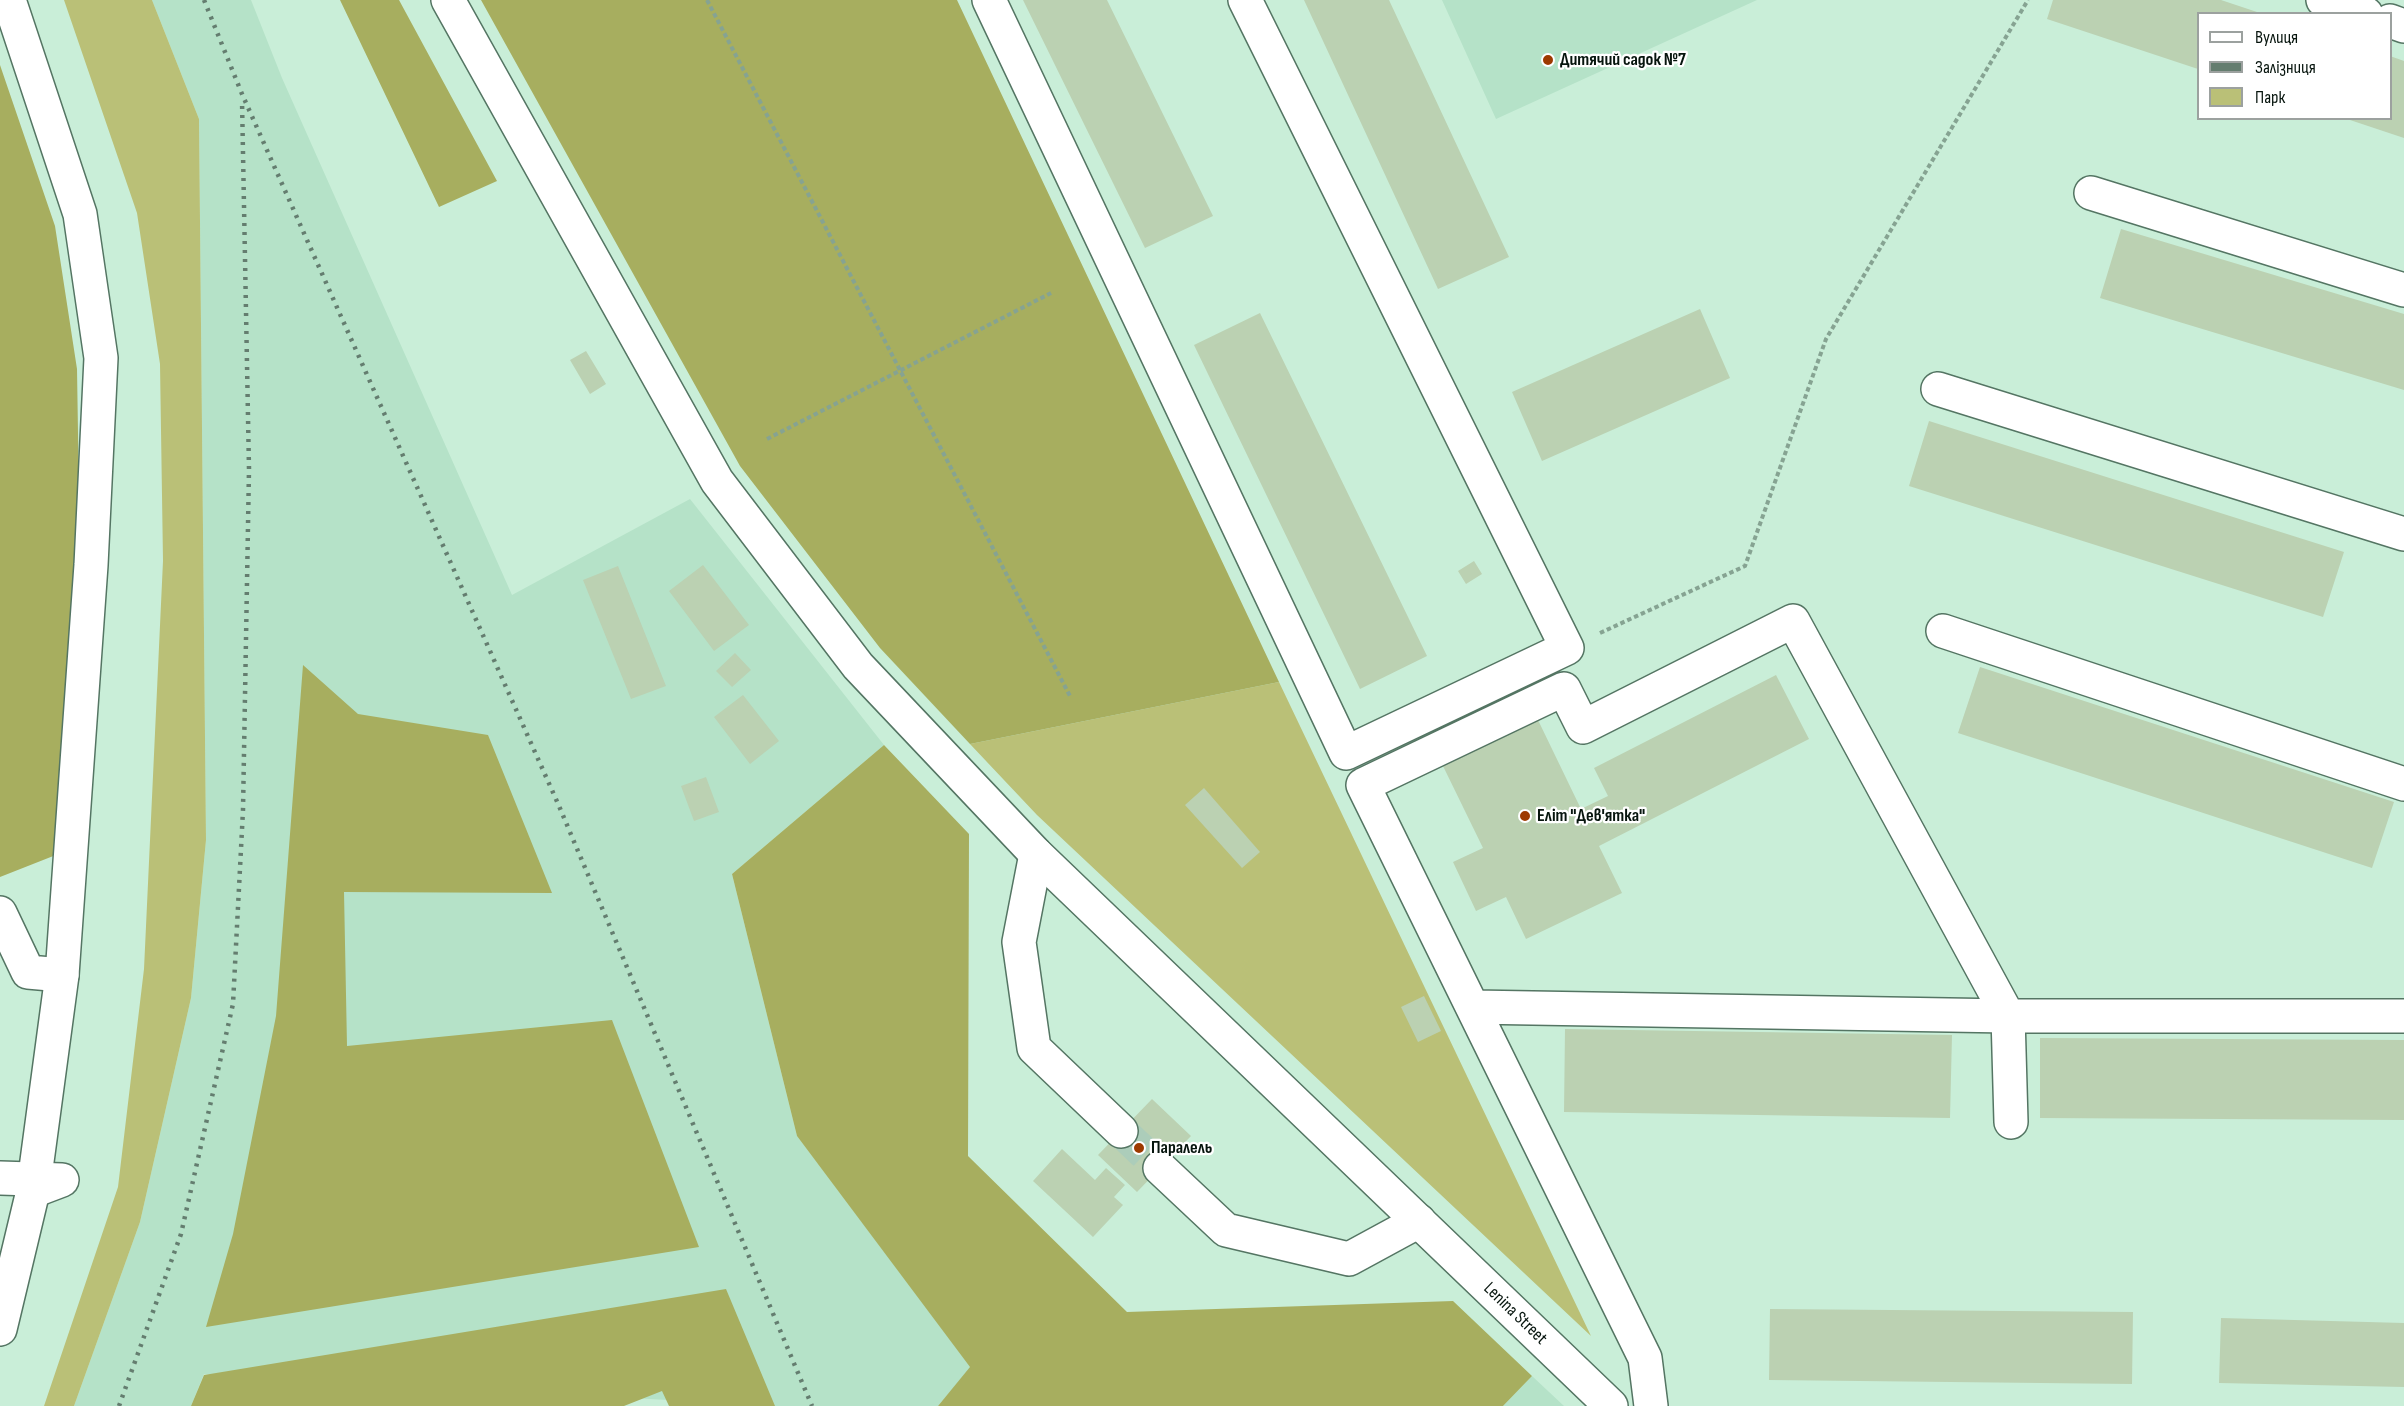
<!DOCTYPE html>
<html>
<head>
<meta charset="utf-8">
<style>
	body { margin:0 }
	#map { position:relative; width:2404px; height:1406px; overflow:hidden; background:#c9eed8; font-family:"Sofia Sans Condensed",sans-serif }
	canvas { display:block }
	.legend { position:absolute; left:2197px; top:12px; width:195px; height:108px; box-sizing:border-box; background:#fff; border:2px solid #9ca19f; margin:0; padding:8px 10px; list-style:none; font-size:18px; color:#07150e }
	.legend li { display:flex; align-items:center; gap:12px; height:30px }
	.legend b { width:30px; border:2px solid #9ca19f }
</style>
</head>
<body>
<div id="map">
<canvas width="2404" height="1406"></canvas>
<ul class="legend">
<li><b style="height:8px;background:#fff"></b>Вулиця</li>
<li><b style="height:8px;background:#647d6f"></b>Залізниця</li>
<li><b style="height:16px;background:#bac077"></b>Парк</li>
</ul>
</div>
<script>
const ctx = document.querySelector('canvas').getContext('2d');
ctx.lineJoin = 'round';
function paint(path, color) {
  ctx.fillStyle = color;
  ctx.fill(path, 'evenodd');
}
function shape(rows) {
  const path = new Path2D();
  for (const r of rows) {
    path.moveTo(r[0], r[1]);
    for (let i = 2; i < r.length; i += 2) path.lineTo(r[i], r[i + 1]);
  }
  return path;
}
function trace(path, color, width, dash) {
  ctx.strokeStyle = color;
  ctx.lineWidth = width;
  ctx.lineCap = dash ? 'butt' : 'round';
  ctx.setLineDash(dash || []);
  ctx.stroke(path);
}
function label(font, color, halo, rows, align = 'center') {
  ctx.font = font + ' "Sofia Sans Condensed",sans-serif';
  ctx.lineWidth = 4.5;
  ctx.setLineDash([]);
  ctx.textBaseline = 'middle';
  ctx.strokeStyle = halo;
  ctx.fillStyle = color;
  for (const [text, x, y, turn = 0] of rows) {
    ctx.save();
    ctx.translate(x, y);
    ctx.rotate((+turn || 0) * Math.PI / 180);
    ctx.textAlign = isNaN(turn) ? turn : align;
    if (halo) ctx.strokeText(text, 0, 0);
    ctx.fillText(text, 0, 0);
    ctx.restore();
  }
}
const built = shape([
	[152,0,251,0,282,78,512,595,690,499,884,745,732,874,797,1136,971,1367,938,1406,775,1406,204,1374,191,1406,74,1406,140,1222,191,998,206,840,199,119],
	[1442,0,1757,0,1496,119],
	[1532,1376,1564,1406,1503,1406]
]);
const green = shape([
	[64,0,152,0,199,119,206,840,191,998,140,1222,74,1406,44,1406,118,1187,144,969,163,561,160,364,137,213],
	[1279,682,1591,1336,1037,815,970,744]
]);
const forest = shape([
	[340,0,399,0,497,181,439,207],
	[481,0,957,0,1279,682,970,744,880,648,740,466],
	[0,65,55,226,77,369,80,561,66,851,0,877],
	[303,665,358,714,488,735,552,893,344,892,347,1046,612,1020,699,1247,206,1327,233,1234,276,1016],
	[884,745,969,834,968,1156,1127,1312,1453,1301,1532,1376,1503,1406,938,1406,970,1367,797,1136,732,874],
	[726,1289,775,1406,669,1406,662,1391,624,1406,191,1406,204,1375]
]);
const building = shape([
	[1023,0,1107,0,1213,216,1145,248],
	[1304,0,1389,0,1509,257,1438,289],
	[2053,0,2221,0,2260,13,2198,14,2198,69,2047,19],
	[2390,56,2404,61,2404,138,2347,119,2390,118],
	[2121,229,2404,314,2404,390,2100,298],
	[1700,309,1730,378,1542,461,1512,392],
	[1260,313,1427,656,1360,689,1194,345],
	[586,351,606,384,590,394,570,360],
	[1929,421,2344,552,2323,617,1909,486],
	[1474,561,1482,574,1466,584,1458,571],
	[703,565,749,625,714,651,669,591],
	[618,566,666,686,631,699,583,580],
	[735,653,751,670,732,687,716,671],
	[1980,667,2394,802,2372,868,1958,733],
	[1776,675,1809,739,1599,846,1622,893,1526,939,1506,897,1476,911,1453,862,1483,848,1443,766,1538,720,1581,809,1608,796,1594,768],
	[743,695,779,741,750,764,714,717],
	[706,777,719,812,694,821,681,786],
	[1204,788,1260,852,1242,868,1185,805],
	[1424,996,1441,1031,1418,1042,1401,1007],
	[1565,1029,1952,1035,1950,1118,1564,1112],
	[2040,1038,2404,1040,2404,1120,2040,1118],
	[1152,1099,1191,1136,1137,1192,1098,1155],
	[1062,1149,1095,1180,1106,1168,1125,1185,1114,1197,1123,1205,1093,1237,1033,1181],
	[1770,1309,2133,1312,2132,1384,1769,1380],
	[2221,1318,2404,1323,2404,1387,2219,1383]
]);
const minorTunnel = shape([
	[1121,1131,1160,1168]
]);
const path = shape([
	[707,0,1071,698],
	[767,439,1051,293],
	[1600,633,1745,566,1826,339,2028,0]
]);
const minor = shape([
	[989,0,1346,753,1567,648,1245,0],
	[2323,0,2366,14],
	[2390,21,2404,26],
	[2091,193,2404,290],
	[1938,389,2404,534],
	[1943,631,2404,784],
	[1036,854,1019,942,1034,1048,1121,1131],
	[0,913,28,972,62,975],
	[1473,1007,2008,1016,2404,1016],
	[1160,1168,1226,1230,1349,1259,1419,1221],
	[0,1178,62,1180,33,1191],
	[1651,1406,1645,1358,1363,785,1564,689,1583,727,1793,621,2008,1016,2011,1122]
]);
const major = shape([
	[448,0,717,481,858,666,1036,854,1611,1406],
	[0,1329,33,1191,62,975,91,565,101,358,80,214,9,0]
]);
const rail = shape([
	[204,0,242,94,559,806,812,1406],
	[119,1406,181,1234,233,1004,243,810,249,469,242,100]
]);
const markers = [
	[1548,60,6,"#9d3a00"],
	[1525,816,6,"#9d3a00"],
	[1139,1148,6,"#9d3a00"]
];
const poiNames = [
	["Дитячий садок №7",1560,60],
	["Еліт \"Дев'ятка\"",1537,816],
	["Паралель",1151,1148]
];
const streetNames = [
	["Lenina Street",1515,1314,44]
];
paint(built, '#b5e2c8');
paint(green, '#bac077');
paint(forest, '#a7ae5f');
paint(building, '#bbd1b2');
trace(minorTunnel, '#accdba', 33, [33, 16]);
trace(minor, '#547563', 36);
trace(major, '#547563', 36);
trace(path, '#86a392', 4, [4.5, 3]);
trace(minor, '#fff', 33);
trace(major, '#fff', 33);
trace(rail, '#647d6f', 4.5, [3, 6]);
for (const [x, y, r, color] of markers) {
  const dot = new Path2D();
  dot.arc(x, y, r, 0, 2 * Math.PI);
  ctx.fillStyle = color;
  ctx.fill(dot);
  trace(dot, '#fff', 2);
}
label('bold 18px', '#07150e', '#fff', poiNames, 'left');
label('18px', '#07150e', '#fff', streetNames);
</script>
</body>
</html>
